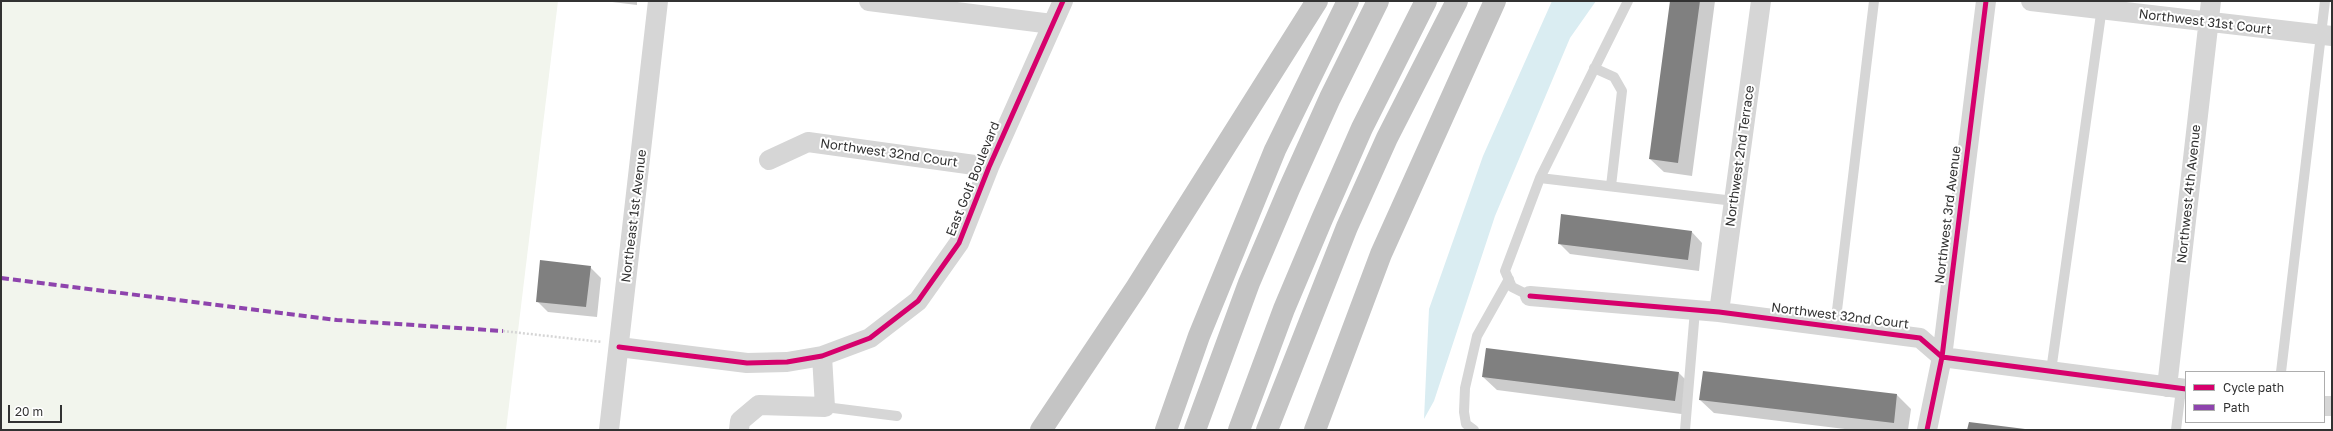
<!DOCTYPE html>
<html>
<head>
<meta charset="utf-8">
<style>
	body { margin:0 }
	#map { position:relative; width:2333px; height:431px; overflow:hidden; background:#fff; font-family:"Golos Text",sans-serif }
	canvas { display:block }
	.frame { position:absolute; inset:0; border:2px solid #323232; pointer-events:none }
	.legend { position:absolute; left:2185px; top:371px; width:140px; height:52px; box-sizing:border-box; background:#fff; border:1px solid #adadad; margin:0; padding:5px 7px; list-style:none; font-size:12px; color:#323232 }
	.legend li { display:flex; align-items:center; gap:8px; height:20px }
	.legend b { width:20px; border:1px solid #adadad }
	.scale { position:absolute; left:8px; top:405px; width:54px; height:18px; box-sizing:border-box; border:2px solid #323232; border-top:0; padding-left:5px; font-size:12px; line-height:14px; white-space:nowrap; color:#323232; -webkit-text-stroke:3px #fff; paint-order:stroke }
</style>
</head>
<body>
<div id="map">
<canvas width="2333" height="431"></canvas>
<div class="frame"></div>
<ul class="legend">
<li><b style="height:5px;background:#d6006c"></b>Cycle path</li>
<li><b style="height:5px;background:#8e44ad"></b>Path</li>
</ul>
<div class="scale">20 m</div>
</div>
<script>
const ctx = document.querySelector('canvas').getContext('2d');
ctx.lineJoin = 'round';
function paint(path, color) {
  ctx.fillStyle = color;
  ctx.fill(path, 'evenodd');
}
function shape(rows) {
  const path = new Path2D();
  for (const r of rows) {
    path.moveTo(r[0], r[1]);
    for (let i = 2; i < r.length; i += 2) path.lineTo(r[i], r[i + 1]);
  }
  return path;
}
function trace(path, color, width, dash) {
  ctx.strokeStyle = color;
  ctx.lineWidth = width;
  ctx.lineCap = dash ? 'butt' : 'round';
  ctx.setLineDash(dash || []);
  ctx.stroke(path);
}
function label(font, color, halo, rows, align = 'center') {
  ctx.font = font + ' "Golos Text",sans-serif';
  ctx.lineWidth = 4;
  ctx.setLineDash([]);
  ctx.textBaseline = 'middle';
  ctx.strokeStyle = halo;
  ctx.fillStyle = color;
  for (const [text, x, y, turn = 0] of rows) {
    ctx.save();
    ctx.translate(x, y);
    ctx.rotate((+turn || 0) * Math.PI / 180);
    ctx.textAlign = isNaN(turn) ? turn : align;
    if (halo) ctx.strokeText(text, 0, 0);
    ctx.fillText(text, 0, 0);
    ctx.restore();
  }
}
const green = shape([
	[1,1,558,1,506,430,1,430]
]);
const water = shape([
	[1552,1,1596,1,1570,38,1495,216,1434,401,1424,419,1429,309,1483,156]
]);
const shadow = shape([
	[604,1,637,1,637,5],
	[1671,1,1715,1,1692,176,1664,172,1650,159],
	[1691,231,1702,243,1699,271,1570,254,1559,243],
	[590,267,601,278,597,317,548,312,537,301],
	[1679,373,1693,387,1689,415,1497,390,1483,377],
	[1897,395,1911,409,1908,430,1853,430,1714,413,1700,400]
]);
const building = shape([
	[1670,1,1700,1,1678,163,1649,159],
	[1561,214,1692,231,1688,260,1558,244],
	[540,260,591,266,586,307,536,302],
	[1486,348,1679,372,1675,401,1482,377],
	[1703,371,1897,394,1894,423,1699,400],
	[1969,422,2025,429,2025,430,1967,430]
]);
const path = shape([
	[503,331,602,342]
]);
const lane = shape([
	[1594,68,1614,77,1622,91,1611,186],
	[1540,178,1628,1],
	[1530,296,1512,287,1505,271,1540,178,1734,201],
	[1835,327,1874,1],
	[2051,371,2102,7],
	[2281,372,2325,1],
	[825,407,897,416],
	[1474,430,1466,424,1464,412,1465,388,1477,336,1509,279],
	[1685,430,1695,310],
	[2176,430,2181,389]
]);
const street = shape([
	[869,1,1052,24],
	[2031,1,2332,36],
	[769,160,808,142,989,167],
	[1530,296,1719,312,1920,338,1942,357,2186,389],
	[1719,312,1761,1],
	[619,347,747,363,787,362,822,356,870,338,918,301,959,243,989,167,1063,1],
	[2167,387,2211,1],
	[2324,406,2332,406],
	[609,430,658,1],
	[739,430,740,421,759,405,825,407,822,356],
	[1927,430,1942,357,1986,1]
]);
const highway = shape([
	[1041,430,1136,288,1317,1],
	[1166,430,1199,336,1275,150,1348,1],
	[1195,430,1249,283,1289,189,1330,98,1378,1],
	[1239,430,1284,309,1322,219,1362,128,1426,1],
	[1267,430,1347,227,1387,138,1457,1],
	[1315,430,1381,254,1495,1]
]);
const quiet = shape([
	[1,278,337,320,503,331]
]);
const cycleway = shape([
	[1530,296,1719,312,1920,338,1942,357,2186,389],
	[619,347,747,363,787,362,822,356,870,338,918,301,959,243,989,167,1063,1],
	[1927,430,1942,357,1986,1]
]);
const streetNames = [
	["Northwest 31st Court",2205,22,7],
	["Northwest 32nd Court",889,153,8],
	["Northwest 2nd Terrace",1740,156,-82],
	["East Golf Boulevard",973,179,-68],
	["Northwest 4th Avenue",2189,194,-84],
	["Northwest 3rd Avenue",1948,215,-83],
	["Northeast 1st Avenue",634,216,-83],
	["Northwest 32nd Court",1840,316,7]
];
paint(green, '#f2f5ed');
paint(water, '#daedf2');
paint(shadow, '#0003');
paint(building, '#808080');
trace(path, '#d6d6d6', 2.5, [2, 2]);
trace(lane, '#d6d6d6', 10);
trace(street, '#d6d6d6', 20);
trace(highway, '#c4c4c4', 22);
trace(quiet, '#8e44ad', 4, [8, 4]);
trace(cycleway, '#d6006c', 5);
label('13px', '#323232', '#fff', streetNames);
</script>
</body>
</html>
